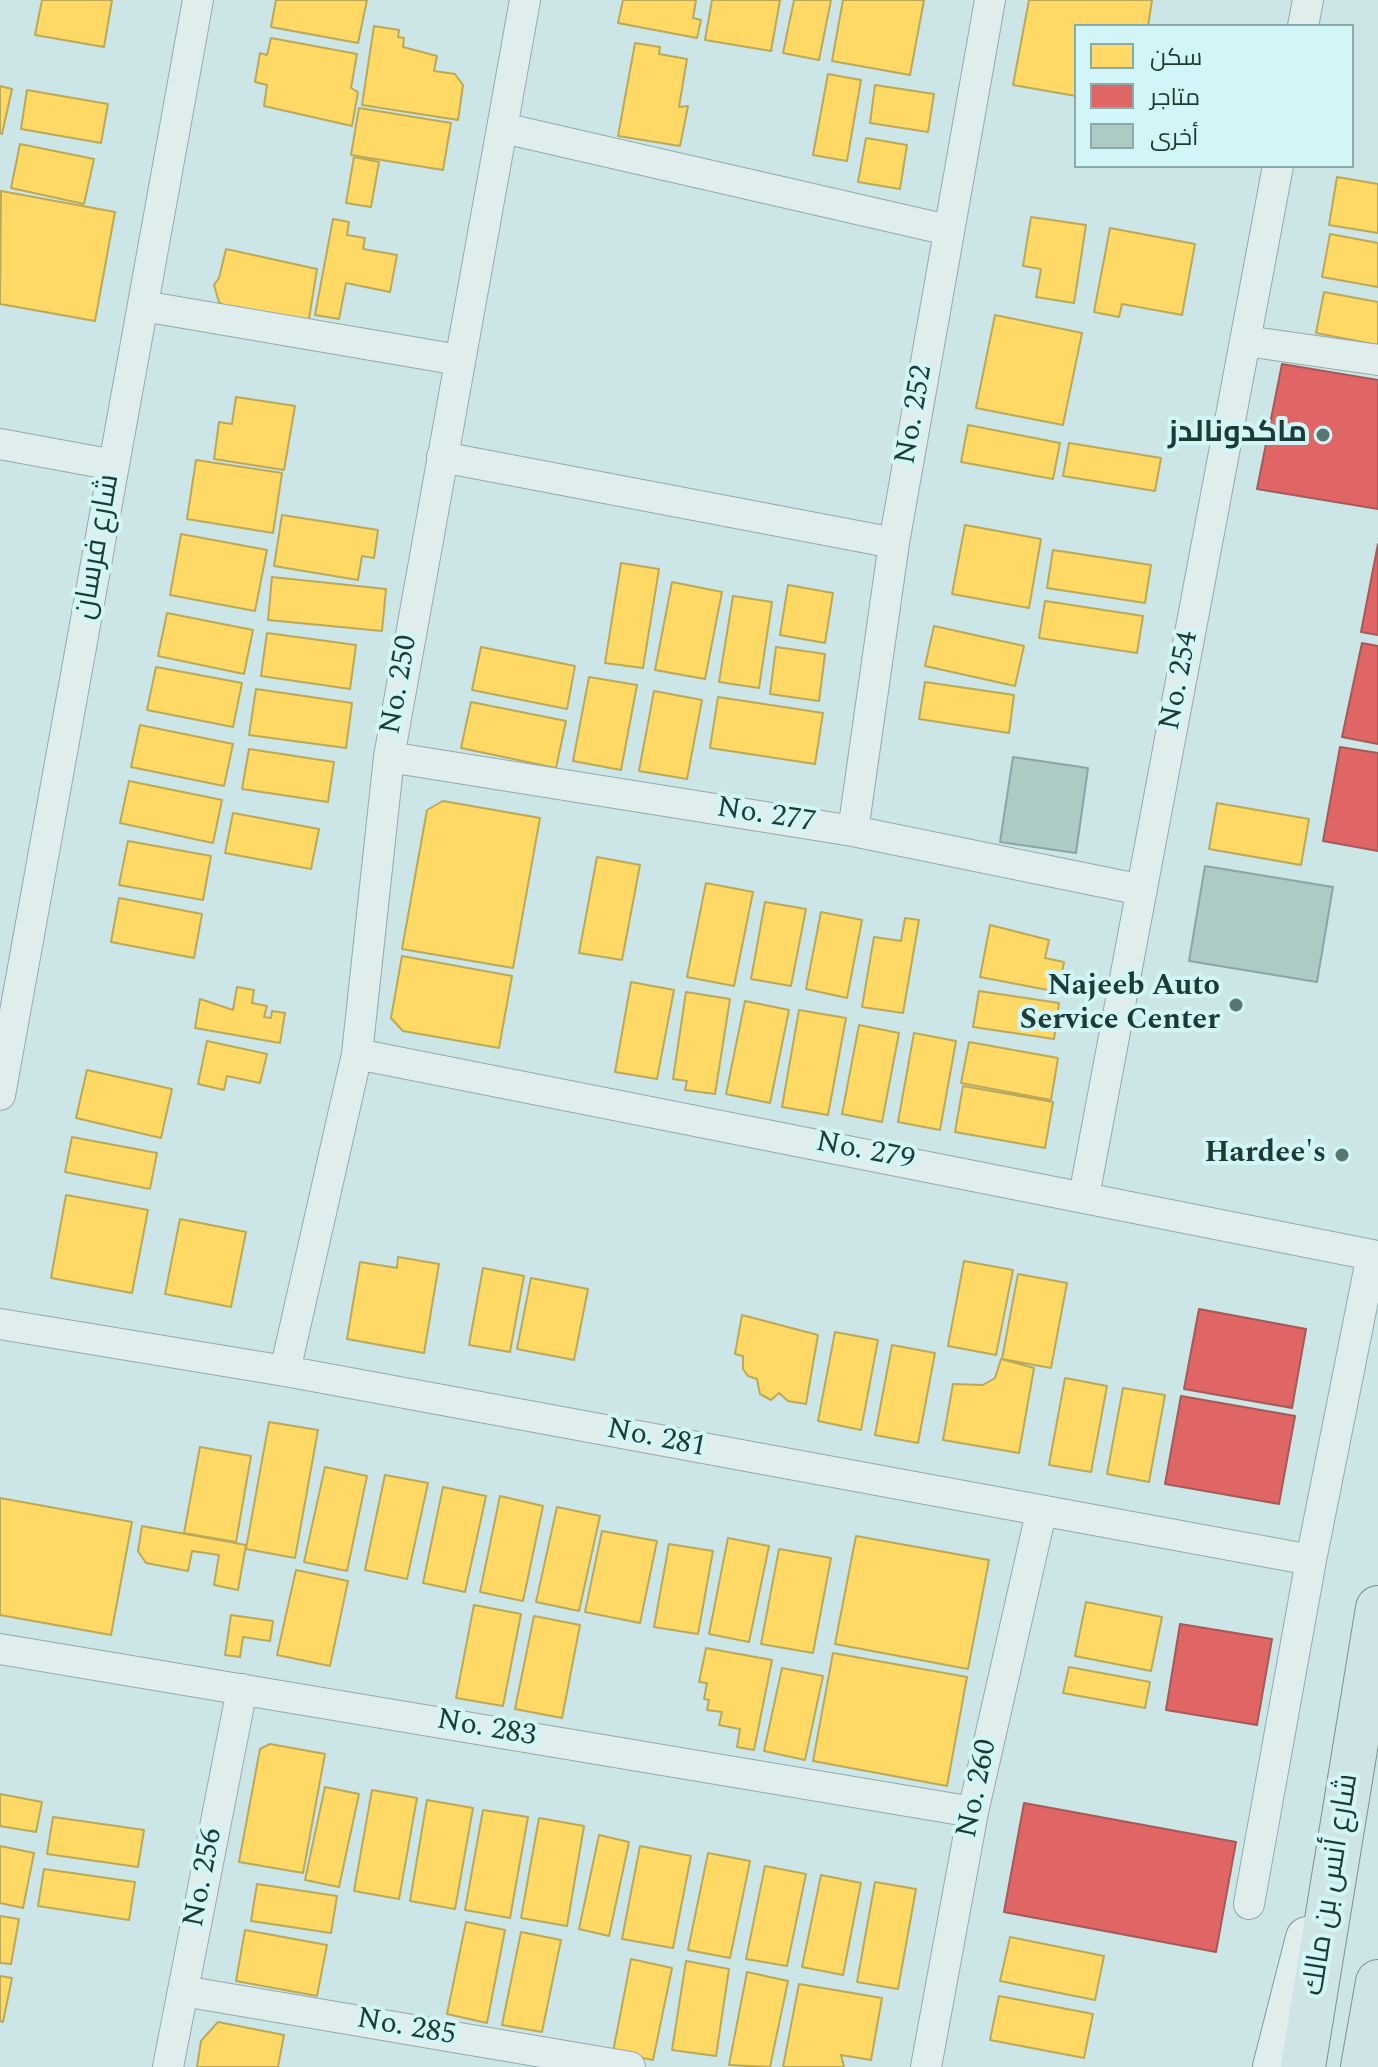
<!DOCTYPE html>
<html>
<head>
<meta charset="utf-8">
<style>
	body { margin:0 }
	#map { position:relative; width:1378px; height:2067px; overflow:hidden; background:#cce5e6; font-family:Spectral,Cairo,serif }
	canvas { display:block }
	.legend { position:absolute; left:1074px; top:24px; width:280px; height:144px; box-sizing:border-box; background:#d2f6f7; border:2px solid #8aaba9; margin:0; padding:10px 14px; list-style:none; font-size:24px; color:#1d3a34 }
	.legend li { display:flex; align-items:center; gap:16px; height:40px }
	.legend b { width:40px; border:2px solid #8aaba9 }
</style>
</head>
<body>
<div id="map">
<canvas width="1378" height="2067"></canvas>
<ul class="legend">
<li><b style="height:22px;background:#ffd966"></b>سكن</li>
<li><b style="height:22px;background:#e06666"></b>متاجر</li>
<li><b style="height:22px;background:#adcac5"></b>أخرى</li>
</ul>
</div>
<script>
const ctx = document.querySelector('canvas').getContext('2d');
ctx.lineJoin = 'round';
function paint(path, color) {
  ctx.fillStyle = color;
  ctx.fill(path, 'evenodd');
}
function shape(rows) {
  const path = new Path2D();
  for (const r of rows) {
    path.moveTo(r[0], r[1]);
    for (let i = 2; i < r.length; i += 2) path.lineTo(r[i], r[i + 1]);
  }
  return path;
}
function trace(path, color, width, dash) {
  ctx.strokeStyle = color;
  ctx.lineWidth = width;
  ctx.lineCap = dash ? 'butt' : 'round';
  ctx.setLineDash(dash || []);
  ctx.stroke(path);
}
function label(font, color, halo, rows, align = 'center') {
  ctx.font = font + ' Spectral,Cairo,serif';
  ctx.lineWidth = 8;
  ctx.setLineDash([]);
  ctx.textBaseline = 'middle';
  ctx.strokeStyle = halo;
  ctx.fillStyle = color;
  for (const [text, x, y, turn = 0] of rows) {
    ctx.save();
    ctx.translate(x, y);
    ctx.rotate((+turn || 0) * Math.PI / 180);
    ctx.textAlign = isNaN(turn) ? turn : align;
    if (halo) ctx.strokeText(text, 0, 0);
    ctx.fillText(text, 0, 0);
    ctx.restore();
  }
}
const homes = shape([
	[42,0,112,0,104,47,35,35,42,0],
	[276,0,367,0,358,43,271,27,276,0],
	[623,0,696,0,693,18,701,20,697,38,618,23,623,0],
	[712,0,780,0,771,51,705,40,712,0],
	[794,0,831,0,819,60,783,53,794,0],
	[843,0,924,0,910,75,832,61,843,0],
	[1029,0,1152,0,1148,26,1076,26,1076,96,1013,85,1029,0],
	[374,26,399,30,398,37,404,38,403,47,437,56,434,71,455,74,463,85,458,120,362,105,374,26],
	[271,38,357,54,351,88,358,92,352,126,264,106,267,85,255,82,260,53,267,55,271,38],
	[635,43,660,47,659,54,687,59,679,107,688,106,680,146,618,136,635,43],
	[828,74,861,80,847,161,813,155,828,74],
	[875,85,934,94,928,132,870,123,875,85],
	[0,86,12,89,2,134,0,133,0,86],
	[27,90,108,104,101,143,21,129,27,90],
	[359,108,451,123,443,170,351,155,359,108],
	[866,138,907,145,900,189,858,182,866,138],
	[20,144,94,159,84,204,11,188,20,144],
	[354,157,379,162,371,207,346,203,354,157],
	[1337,177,1378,184,1378,233,1329,225,1337,177],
	[1,191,115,212,95,321,0,304,1,191],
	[1031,217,1086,225,1074,303,1036,297,1041,269,1023,266,1031,217],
	[333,219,349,222,347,235,365,238,363,249,397,255,390,292,346,283,339,319,315,315,333,219],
	[1110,228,1195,244,1182,315,1122,304,1119,317,1094,312,1110,228],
	[1330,234,1378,243,1378,287,1322,277,1330,234],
	[226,249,317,269,308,325,225,307,219,302,214,285,219,278,226,249],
	[1324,292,1378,302,1378,345,1316,333,1324,292],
	[995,315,1082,333,1063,425,976,408,995,315],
	[236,397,295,406,284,470,214,459,219,422,232,424,236,397],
	[968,425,1060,443,1053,479,961,462,968,425],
	[1069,443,1161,458,1155,491,1063,476,1069,443],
	[196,460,282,473,273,533,187,519,196,460],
	[282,515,378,530,374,558,362,556,358,580,274,566,282,515],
	[965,525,1041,539,1029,608,952,594,965,525],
	[181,534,267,550,255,611,170,595,181,534],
	[1053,550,1151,565,1145,603,1047,588,1053,550],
	[621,563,659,569,643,668,605,663,621,563],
	[272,577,386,589,382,631,268,620,272,577],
	[672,582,722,592,705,679,655,670,672,582],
	[788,585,833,593,825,643,780,635,788,585],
	[733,596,772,602,759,688,719,682,733,596],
	[1045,601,1143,616,1137,653,1039,638,1045,601],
	[167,613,253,630,244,674,158,656,167,613],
	[934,626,1024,646,1015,686,925,666,934,626],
	[267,633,356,645,350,689,261,676,267,633],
	[481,647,575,666,567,709,472,690,481,647],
	[776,647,825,654,819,701,770,694,776,647],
	[156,667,242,683,233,727,147,710,156,667],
	[589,677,637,685,621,770,573,761,589,677],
	[925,682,1014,695,1009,733,919,719,925,682],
	[256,689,352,703,346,748,249,735,256,689],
	[654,691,702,700,687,779,639,771,654,691],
	[718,697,823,713,815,764,710,748,718,697],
	[471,702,566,721,556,768,461,748,471,702],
	[140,725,233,744,224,786,131,767,140,725],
	[249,749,334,762,328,802,242,789,249,749],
	[129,781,222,800,213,843,120,823,129,781],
	[443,801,540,818,513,968,402,949,427,810,443,801],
	[1217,803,1309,819,1301,865,1209,849,1217,803],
	[233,813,319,829,311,869,225,853,233,813],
	[128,841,211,856,203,900,119,885,128,841],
	[597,857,640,865,622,960,579,953,597,857],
	[706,883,753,892,734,986,687,977,706,883],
	[119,898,202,914,194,958,111,942,119,898],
	[765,902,806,909,791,986,751,979,765,902],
	[821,912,862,920,847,998,806,989,821,912],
	[905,918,919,920,903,1013,862,1007,874,937,901,941,905,918],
	[990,925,1049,940,1045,958,1064,962,1058,992,980,977,990,925],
	[402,956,512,976,499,1048,403,1031,391,1018,402,956],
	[631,982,674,990,657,1079,615,1072,631,982],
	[237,987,254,990,252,1003,267,1006,264,1017,271,1018,272,1011,285,1013,280,1043,195,1028,200,999,233,1010,237,987],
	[979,991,1059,1003,1054,1039,973,1027,979,991],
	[686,992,730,999,715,1094,685,1090,687,1081,673,1079,686,992],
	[745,1001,789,1010,770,1103,726,1094,745,1001],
	[799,1010,846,1018,828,1115,782,1107,799,1010],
	[859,1025,899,1033,882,1122,842,1114,859,1025],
	[914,1033,956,1041,940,1130,898,1122,914,1033],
	[207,1041,267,1054,260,1083,227,1076,224,1090,198,1084,207,1041],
	[969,1042,1058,1058,1051,1100,961,1083,969,1042],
	[87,1070,172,1089,161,1138,76,1118,87,1070],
	[963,1086,1053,1102,1045,1148,955,1132,963,1086],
	[72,1137,157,1153,150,1189,65,1172,72,1137],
	[66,1195,148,1210,132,1293,51,1278,66,1195],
	[180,1219,246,1232,231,1307,165,1294,180,1219],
	[398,1257,439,1264,424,1353,347,1339,360,1262,397,1268,398,1257],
	[964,1261,1013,1270,996,1355,948,1346,964,1261],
	[483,1268,524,1276,510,1352,469,1345,483,1268],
	[1018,1274,1067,1283,1051,1368,1002,1359,1018,1274],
	[531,1278,588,1289,574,1360,517,1349,531,1278],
	[742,1315,818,1335,806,1404,788,1401,779,1393,771,1400,760,1394,757,1379,748,1376,743,1369,743,1356,735,1354,742,1315],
	[835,1332,878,1340,861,1430,818,1421,835,1332],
	[892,1345,935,1353,918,1443,875,1435,892,1345],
	[1001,1359,1034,1368,1019,1453,943,1440,953,1384,983,1385,995,1378,1001,1359],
	[1065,1378,1107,1386,1091,1472,1049,1465,1065,1378],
	[1123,1388,1165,1395,1149,1482,1107,1474,1123,1388],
	[269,1422,318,1430,295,1558,246,1549,269,1422],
	[200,1447,251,1456,236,1542,184,1533,200,1447],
	[325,1467,367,1476,347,1571,304,1562,325,1467],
	[385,1475,428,1483,407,1579,365,1570,385,1475],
	[443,1487,486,1496,465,1592,423,1583,443,1487],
	[500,1496,543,1506,523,1601,480,1592,500,1496],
	[0,1498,132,1522,111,1635,0,1615,0,1498],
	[557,1507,600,1516,579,1611,536,1602,557,1507],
	[142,1526,246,1545,238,1590,214,1585,219,1555,192,1551,188,1571,146,1563,138,1551,142,1526],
	[602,1531,657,1541,640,1623,585,1612,602,1531],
	[856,1536,989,1560,968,1669,835,1644,856,1536],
	[728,1538,769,1546,749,1642,709,1634,728,1538],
	[669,1544,713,1551,698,1634,654,1627,669,1544],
	[779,1549,831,1558,813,1653,761,1644,779,1549],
	[296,1570,348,1581,330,1666,277,1655,296,1570],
	[1086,1602,1162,1617,1151,1671,1075,1656,1086,1602],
	[474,1605,521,1614,503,1706,456,1698,474,1605],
	[231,1615,273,1621,270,1641,243,1637,240,1657,225,1655,231,1615],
	[534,1616,580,1625,562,1718,515,1709,534,1616],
	[706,1648,772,1660,754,1750,737,1747,740,1729,719,1725,722,1712,707,1710,709,1700,704,1699,707,1683,699,1682,706,1648],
	[833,1653,967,1677,947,1786,813,1761,833,1653],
	[1069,1667,1150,1682,1145,1708,1063,1693,1069,1667],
	[782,1668,823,1676,805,1760,764,1751,782,1668],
	[270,1744,325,1754,303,1873,239,1862,260,1749,270,1744],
	[325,1787,359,1794,339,1887,305,1880,325,1787],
	[372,1790,417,1798,399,1899,354,1891,372,1790],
	[0,1794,42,1802,36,1832,0,1826,0,1794],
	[427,1800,473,1808,455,1909,410,1901,427,1800],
	[483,1810,528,1817,510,1918,465,1910,483,1810],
	[53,1817,144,1830,138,1867,47,1854,53,1817],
	[539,1818,584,1826,567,1926,521,1918,539,1818],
	[599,1835,629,1842,609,1936,579,1929,599,1835],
	[0,1846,34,1853,23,1908,0,1903,0,1846],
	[640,1846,691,1856,673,1948,622,1939,640,1846],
	[708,1853,750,1861,730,1958,688,1950,708,1853],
	[765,1866,806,1874,787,1966,746,1959,765,1866],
	[44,1869,135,1882,129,1920,38,1906,44,1869],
	[821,1875,861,1883,843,1975,802,1967,821,1875],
	[875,1882,916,1889,898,1989,857,1982,875,1882],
	[257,1884,337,1896,331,1933,251,1921,257,1884],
	[0,1916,19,1919,11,1964,0,1963,0,1916],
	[466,1922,505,1930,487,2023,447,2014,466,1922],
	[245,1930,327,1945,317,1996,236,1981,245,1930],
	[521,1932,561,1940,542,2032,502,2025,521,1932],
	[1010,1937,1104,1956,1095,2000,1000,1981,1010,1937],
	[631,1959,672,1968,653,2060,613,2052,631,1959],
	[686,1961,729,1969,716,2056,672,2050,686,1961],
	[747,1972,788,1981,770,2067,729,2065,747,1972],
	[0,1976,12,1978,3,2022,0,2021,0,1976],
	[799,1984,882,1998,871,2060,841,2055,844,2067,783,2067,799,1984],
	[999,1996,1093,2014,1084,2058,990,2040,999,1996],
	[218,2022,284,2035,278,2067,197,2067,201,2041,218,2022]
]);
const shops = shape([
	[1282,364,1378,380,1378,509,1257,489,1282,364],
	[1378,544,1378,635,1361,632,1378,544],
	[1362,643,1378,646,1378,744,1342,737,1362,643],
	[1340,747,1378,753,1378,851,1323,841,1340,747],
	[1199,1309,1306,1329,1292,1408,1184,1389,1199,1309],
	[1181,1396,1295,1416,1279,1504,1165,1484,1181,1396],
	[1180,1624,1272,1639,1257,1725,1166,1710,1180,1624],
	[1024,1803,1236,1842,1216,1952,1004,1912,1024,1803]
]);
const building = shape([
	[1013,757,1088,768,1076,853,1000,842,1013,757],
	[1205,866,1333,887,1317,982,1189,961,1205,866]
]);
const minor = shape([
	[1303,26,1308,0],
	[503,128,948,230],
	[143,306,459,360],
	[1246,341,1378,360],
	[0,444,114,465],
	[442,457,894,543],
	[389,757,853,831,1142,890],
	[853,831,894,543,990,0],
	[357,1054,1372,1255,1311,1560,1249,1904],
	[0,1095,198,0],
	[1084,1196,1278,166],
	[0,1324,285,1371,1311,1560],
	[285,1371,357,1054,389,757,525,0],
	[0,1649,973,1812],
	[183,1991,630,2067],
	[168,2067,242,1689],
	[926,2067,973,1812,1041,1513]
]);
const secondary = shape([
	[1274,2067,1307,1938]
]);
const primary = shape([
	[1303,2067,1378,1608],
	[1363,2067,1378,1982]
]);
const markers = [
	[1323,435,8,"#5a7672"],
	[1236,1005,8,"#5a7672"],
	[1342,1155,8,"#5a7672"]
];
const streetNames = [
	["No. 252",916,415,-80],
	["شارع فرسان",99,547,-80],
	["No. 254",1181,681,-79],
	["No. 250",401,685,-80],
	["No. 277",766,817,9],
	["No. 279",865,1153,11],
	["No. 281",656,1440,11],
	["No. 283",486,1730,10],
	["No. 260",979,1789,-78],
	["No. 256",205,1878,-79],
	["شارع أنس بن مالك",1333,1885,-81],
	["No. 285",406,2029,10]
];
const poiNames = [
	["ماكدونالدز",1307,435],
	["Najeeb Auto",1220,988],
	["Service Center",1220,1022],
	["Hardee's",1326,1155]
];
paint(homes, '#ffd966');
trace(homes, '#bba957', 2);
paint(shops, '#e06666');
trace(shops, '#a65957', 2);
paint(building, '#adcac5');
trace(building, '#8ba6a2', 2);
trace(minor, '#95aaa9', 32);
trace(secondary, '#859a98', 44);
trace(primary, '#7c908f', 46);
trace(minor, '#dfeded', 30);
trace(secondary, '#dfeded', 42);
trace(primary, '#cfe5e5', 44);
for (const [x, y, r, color] of markers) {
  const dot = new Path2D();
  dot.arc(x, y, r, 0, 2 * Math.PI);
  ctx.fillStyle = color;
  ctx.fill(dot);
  trace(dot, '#d2f6f7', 3);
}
label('30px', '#1d3a34', '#d2f6f7', streetNames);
label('bold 30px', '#1d3a34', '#d2f6f7', poiNames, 'right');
</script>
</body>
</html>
